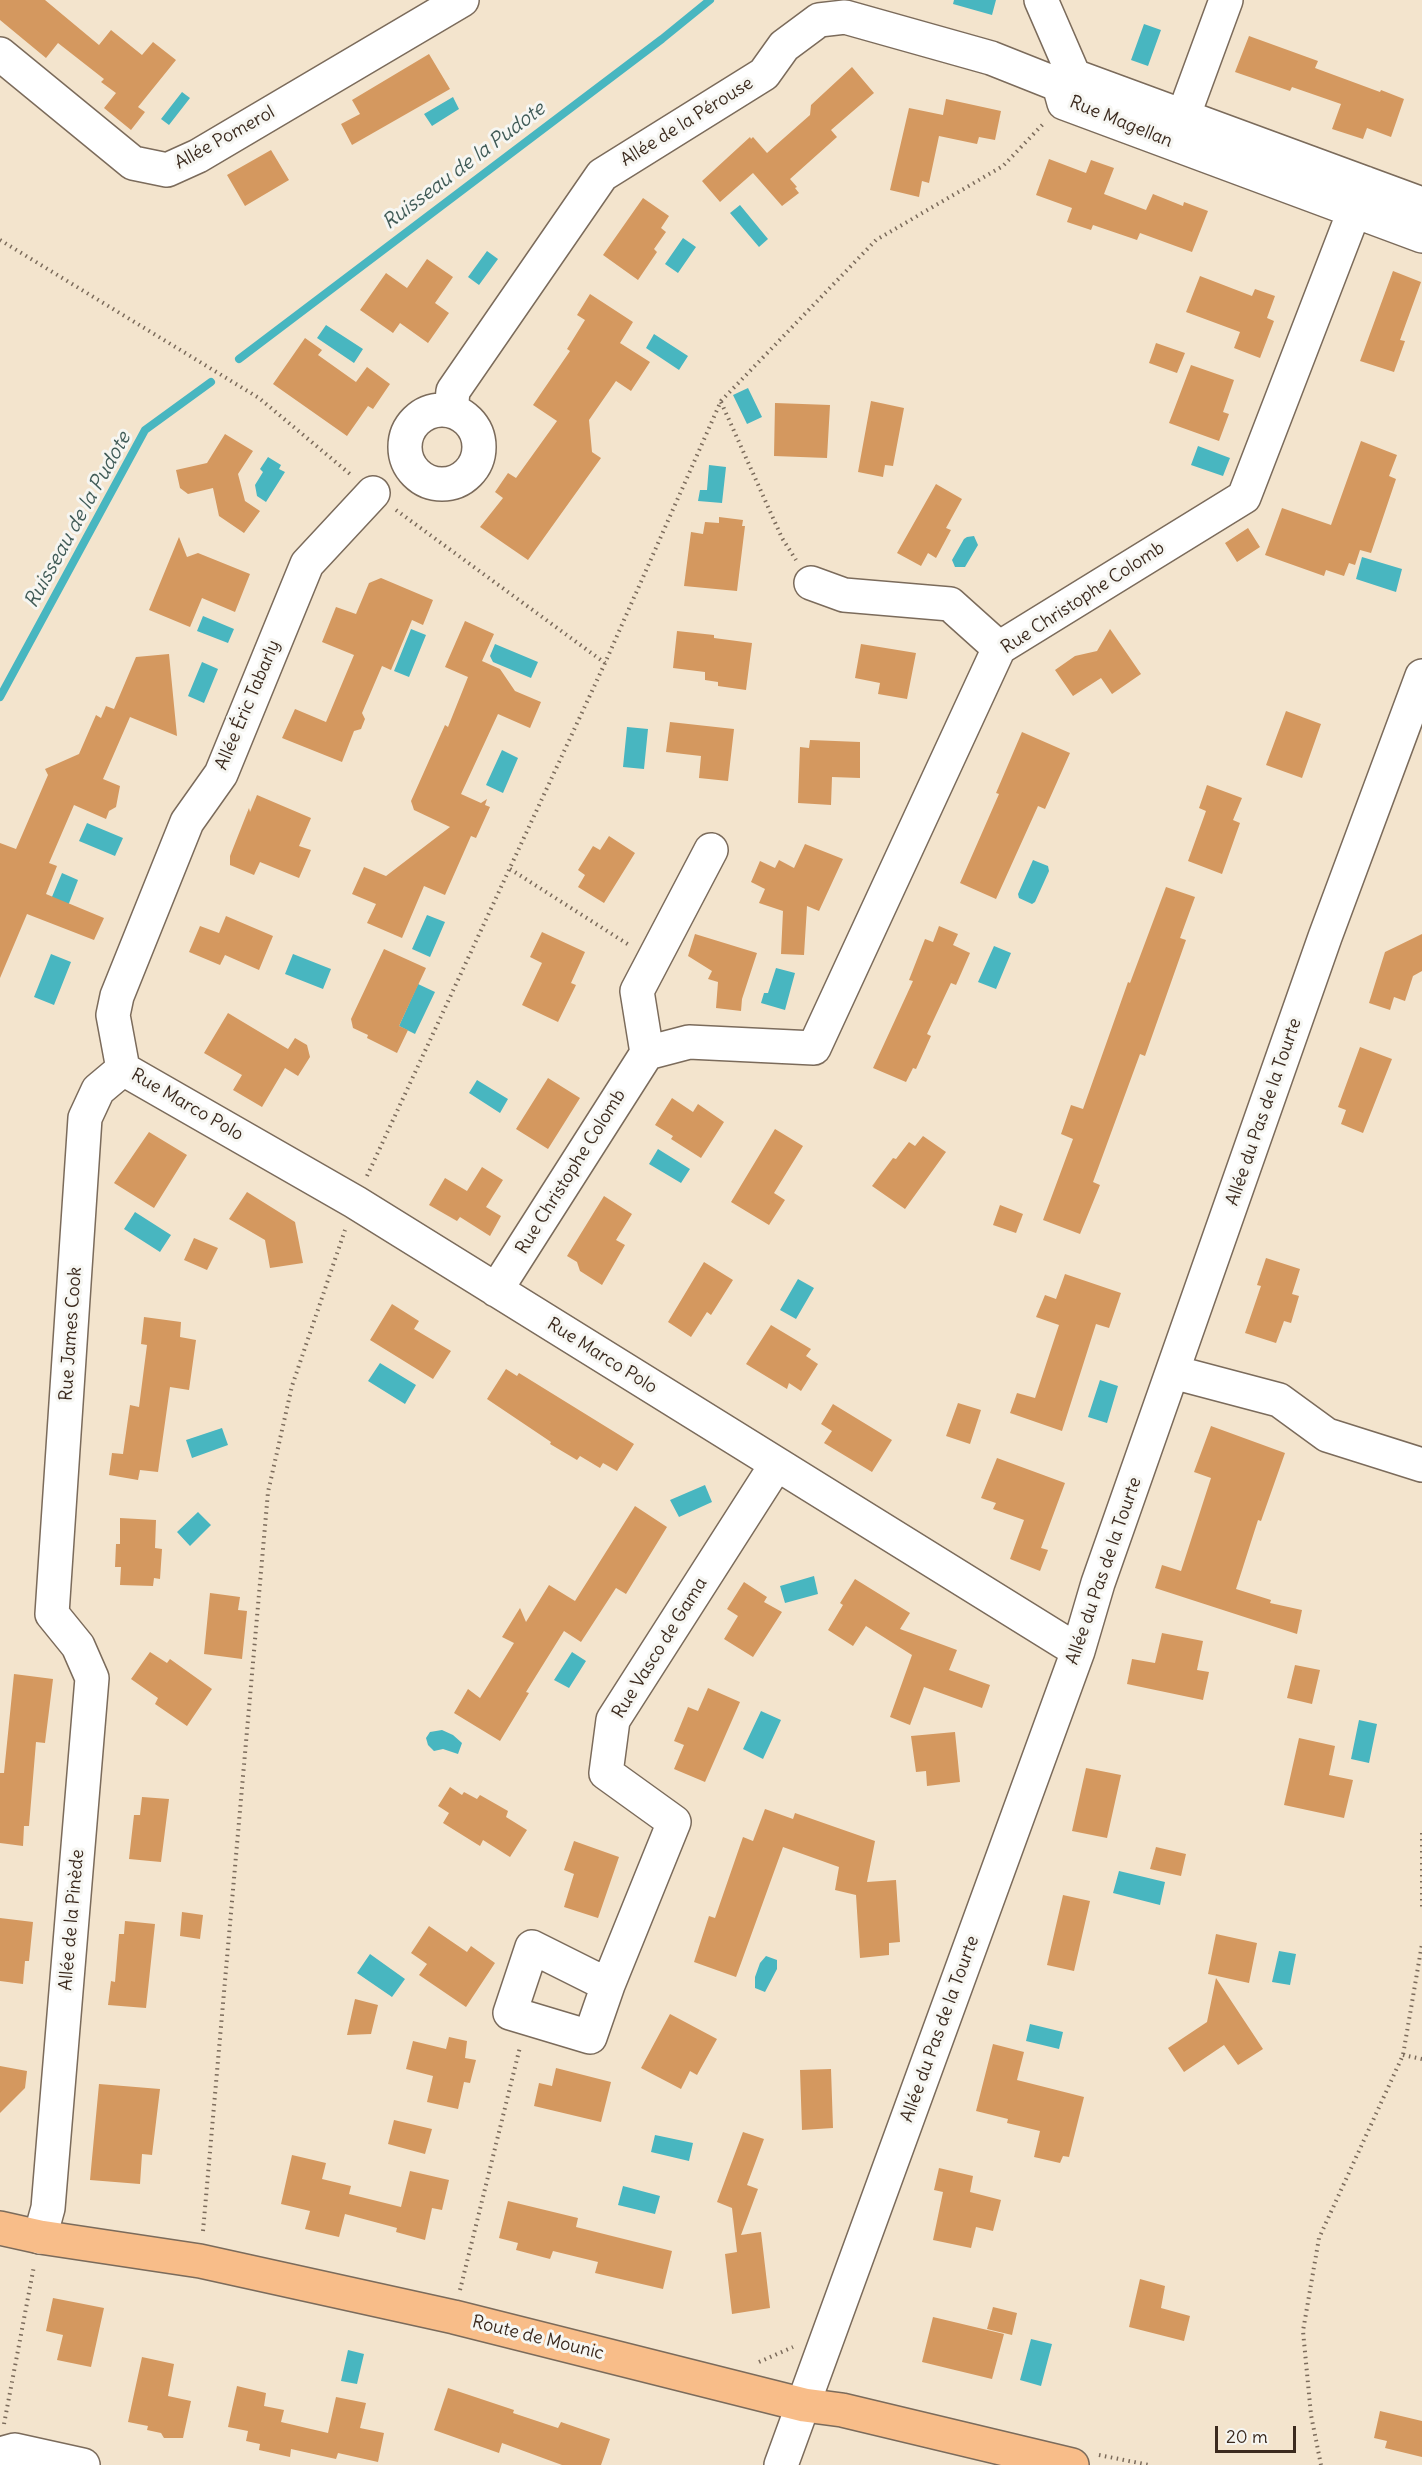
<!DOCTYPE html>
<html>
<head>
<meta charset="utf-8">
<style>
	body { margin:0 }
	#map { position:relative; width:1422px; height:2465px; overflow:hidden; background:#f3e4cd; font-family:Delius,sans-serif }
	canvas { display:block }
	.scale { position:absolute; left:1215px; top:2426px; width:81px; height:27px; box-sizing:border-box; border:3px solid #3b2a1e; border-top:0; padding-left:8px; font-size:18px; line-height:21px; white-space:nowrap; color:#3b2a1e; -webkit-text-stroke:4px #f6f6f2; paint-order:stroke }
</style>
</head>
<body>
<div id="map">
<canvas width="1422" height="2465"></canvas>
<div class="scale">20 m</div>
</div>
<script>
const ctx = document.querySelector('canvas').getContext('2d');
ctx.lineJoin = 'round';
function paint(path, color) {
  ctx.fillStyle = color;
  ctx.fill(path, 'evenodd');
}
function shape(rows) {
  const path = new Path2D();
  for (const r of rows) {
    if (r.length === 3) {
      path.moveTo(r[0] + r[2], r[1]);
      path.arc(r[0], r[1], r[2], 0, 2 * Math.PI);
      continue;
    }
    path.moveTo(r[0], r[1]);
    for (let i = 2; i < r.length; i += 2) path.lineTo(r[i], r[i + 1]);
  }
  return path;
}
function trace(path, color, width, dash) {
  ctx.strokeStyle = color;
  ctx.lineWidth = width;
  ctx.lineCap = dash ? 'butt' : 'round';
  ctx.setLineDash(dash || []);
  ctx.stroke(path);
}
function label(font, color, halo, rows, align = 'center') {
  ctx.font = font + ' Delius,sans-serif';
  ctx.lineWidth = 6;
  ctx.setLineDash([]);
  ctx.textBaseline = 'middle';
  ctx.strokeStyle = halo;
  ctx.fillStyle = color;
  for (const [text, x, y, turn = 0] of rows) {
    ctx.save();
    ctx.translate(x, y);
    ctx.rotate((+turn || 0) * Math.PI / 180);
    ctx.textAlign = isNaN(turn) ? turn : align;
    if (halo) ctx.strokeText(text, 0, 0);
    ctx.fillText(text, 0, 0);
    ctx.restore();
  }
}
const water = shape([
	[954,0,996,0,992,15,953,4],
	[1144,24,1161,30,1148,66,1131,60],
	[182,92,190,98,169,125,161,119],
	[453,97,459,109,432,126,424,114],
	[740,205,768,239,759,247,730,213],
	[683,238,696,247,678,273,665,264],
	[487,251,498,259,479,285,468,277],
	[326,325,363,349,354,363,317,338],
	[654,334,688,356,679,370,646,348],
	[748,388,762,417,747,424,733,395],
	[1198,446,1230,458,1223,476,1191,465],
	[268,457,281,465,279,469,285,472,266,502,257,496,255,485,263,472,260,469],
	[709,465,726,467,722,503,698,501,700,490,707,490],
	[974,536,978,545,965,567,955,567,952,560,964,539,967,537],
	[1362,557,1402,569,1396,592,1356,579],
	[203,616,234,629,228,643,197,631],
	[411,629,426,635,409,677,394,671],
	[495,644,538,662,531,678,493,662,490,656],
	[202,662,218,669,204,703,188,696],
	[627,727,648,729,644,769,623,767],
	[502,750,518,758,503,793,486,785],
	[87,823,123,838,115,856,79,841],
	[1033,860,1048,866,1049,871,1035,902,1032,904,1019,898,1018,894],
	[62,873,78,880,66,911,49,904],
	[427,915,445,922,430,957,412,949],
	[994,946,1011,953,996,989,978,982],
	[51,954,71,962,54,1005,34,997],
	[293,954,331,969,323,989,285,974],
	[776,968,795,973,785,1010,761,1003,764,993,768,993],
	[418,984,435,992,415,1034,399,1026],
	[477,1080,508,1099,500,1113,469,1093],
	[658,1149,690,1169,681,1183,649,1164],
	[135,1212,171,1235,160,1252,124,1229],
	[798,1279,814,1288,796,1319,780,1310],
	[380,1363,416,1385,405,1404,368,1381],
	[1100,1380,1118,1386,1107,1423,1088,1417],
	[222,1428,228,1445,192,1458,186,1440],
	[705,1485,712,1502,679,1517,670,1500],
	[198,1512,211,1525,190,1546,177,1532],
	[814,1576,818,1594,785,1603,780,1586],
	[572,1652,586,1661,569,1688,554,1680],
	[761,1711,781,1720,763,1759,743,1749],
	[1359,1720,1377,1724,1369,1763,1351,1759],
	[442,1730,453,1735,462,1743,458,1754,443,1749,434,1751,428,1745,426,1738,430,1732],
	[1119,1871,1165,1882,1160,1905,1113,1893],
	[1279,1951,1296,1954,1290,1985,1272,1982],
	[370,1954,405,1979,392,1997,357,1973],
	[766,1956,777,1960,777,1969,765,1992,755,1988,755,1977,760,1963],
	[1030,2024,1063,2032,1059,2049,1026,2041],
	[655,2135,693,2143,689,2161,651,2152],
	[623,2186,660,2196,655,2214,618,2205],
	[1031,2339,1052,2344,1041,2386,1020,2380],
	[348,2350,364,2354,357,2384,341,2381]
]);
const stream = shape([
	[239,359,662,39,710,0],
	[0,697,145,430,211,382]
]);
const building = shape([
	[0,0,45,0,99,45,111,30,142,55,153,42,176,60,138,107,145,112,131,130,104,108,116,93,101,82,104,79,58,43,46,58,0,20],
	[1249,36,1318,61,1315,68,1380,92,1381,90,1404,99,1391,137,1367,128,1363,139,1332,129,1341,104,1292,87,1290,91,1235,72],
	[429,54,450,89,352,145,341,124,360,114,352,100],
	[852,67,874,93,831,130,837,137,790,179,797,187,795,188,799,193,782,206,753,173,720,202,702,181,750,137,751,139,753,137,767,153,810,115,811,105],
	[946,99,1001,111,995,140,979,137,977,144,939,136,929,183,922,181,919,197,890,190,909,108,943,115],
	[271,150,289,180,245,206,227,175],
	[1049,159,1086,173,1091,160,1114,168,1104,194,1146,210,1153,194,1183,206,1184,202,1208,211,1192,252,1140,233,1137,240,1093,225,1091,230,1067,222,1072,208,1036,195],
	[643,198,669,216,661,228,666,232,654,249,657,252,638,280,603,255],
	[427,259,453,277,435,303,449,313,428,343,400,323,393,333,360,310,386,273,407,288],
	[1393,271,1421,282,1400,340,1405,341,1394,372,1360,361],
	[1200,276,1252,296,1255,289,1275,296,1267,318,1274,321,1260,358,1234,348,1240,332,1186,312],
	[590,294,633,322,620,343,650,362,631,391,616,381,589,420,592,452,601,458,528,560,480,527,503,498,495,492,508,473,516,478,557,421,533,405,570,351,567,349,585,320,577,315],
	[305,338,322,350,318,355,356,382,367,367,390,384,373,409,368,406,347,436,273,384],
	[1156,343,1185,353,1177,373,1149,363],
	[1191,365,1234,380,1223,412,1229,414,1219,441,1169,423],
	[871,401,904,408,893,466,885,465,883,477,858,472],
	[775,403,830,405,827,458,774,456],
	[225,434,253,451,238,474,245,501,260,511,244,533,219,516,213,488,188,494,180,488,176,470,207,463],
	[1361,441,1397,455,1389,476,1396,479,1371,553,1360,550,1355,565,1349,563,1344,576,1326,570,1324,576,1265,555,1282,508,1331,525],
	[936,484,962,499,946,528,951,530,936,558,928,553,921,566,897,553],
	[719,517,743,520,742,526,745,526,737,591,684,586,691,532,703,534,705,522,719,523],
	[1248,528,1260,547,1237,562,1225,543],
	[179,537,187,557,198,553,250,574,235,612,202,598,190,627,149,610],
	[381,578,433,600,423,625,412,620,391,670,382,666,362,713,365,719,361,729,354,731,342,762,282,738,295,709,326,722,354,655,322,642,336,607,356,614,369,583],
	[465,621,494,634,482,661,500,669,515,691,541,702,530,728,498,714,461,794,481,803,487,799,485,805,490,807,476,838,471,836,445,895,424,886,402,938,367,923,376,904,352,894,364,867,386,876,450,827,414,810,411,801,445,725,448,727,468,677,445,667],
	[1110,629,1141,674,1112,694,1101,678,1073,696,1055,670,1075,656,1097,651],
	[677,631,714,635,714,638,752,643,746,690,718,686,718,682,705,680,705,672,673,668],
	[861,644,916,653,907,699,878,694,880,683,855,678],
	[169,654,177,736,130,717,103,779,120,786,116,807,109,811,106,819,74,805,49,863,57,866,46,894,104,918,94,940,27,914,0,978,0,843,16,849,48,775,45,769,79,754,96,715,101,718,106,706,114,709,136,657],
	[1286,711,1321,724,1302,778,1266,765],
	[670,722,734,729,728,781,699,778,701,756,666,752],
	[1022,732,1070,753,1045,809,1038,806,996,899,960,883,999,794,996,793],
	[810,740,860,742,860,778,832,777,831,805,798,803,800,747,809,748],
	[1207,785,1242,798,1233,820,1240,823,1222,874,1188,861,1206,811,1199,808],
	[257,795,311,818,299,846,311,850,299,878,260,862,254,875,230,865,230,856,249,808,250,812],
	[609,836,635,853,604,903,578,887,585,875,578,870,593,846,600,850],
	[805,844,843,859,819,911,807,906,804,955,781,954,783,911,759,903,765,889,751,882,760,861,775,868,779,860,794,868],
	[1166,887,1195,897,1180,938,1186,940,1145,1056,1140,1054,1093,1182,1100,1185,1080,1234,1043,1220,1073,1139,1061,1134,1071,1105,1083,1109,1128,982,1130,983],
	[226,916,273,936,259,970,225,955,220,965,189,952,200,926,219,933],
	[939,926,958,934,953,945,970,953,956,985,951,983,927,1034,931,1036,916,1069,913,1068,906,1082,873,1068,913,981,909,980,925,939,933,942],
	[542,932,585,952,571,983,576,985,558,1022,522,1005,542,963,530,957],
	[695,934,757,953,742,999,741,1011,716,1008,718,982,708,979,712,971,688,956],
	[1422,934,1422,971,1413,976,1405,1001,1394,997,1390,1010,1369,1003,1385,952],
	[384,949,426,968,399,1026,408,1030,397,1053,367,1038,368,1035,353,1028,351,1019],
	[228,1013,288,1049,295,1038,307,1045,310,1057,298,1076,285,1068,262,1107,233,1090,242,1075,204,1053],
	[1360,1047,1392,1059,1363,1133,1341,1124,1346,1110,1338,1107],
	[548,1078,580,1098,548,1149,516,1129],
	[672,1098,693,1112,698,1104,724,1122,701,1158,671,1139,673,1136,655,1125],
	[775,1129,803,1146,774,1193,785,1200,769,1225,731,1202],
	[149,1132,187,1155,154,1208,114,1183],
	[923,1136,946,1152,905,1209,872,1186,893,1158,896,1159,909,1142,915,1146],
	[482,1167,503,1180,486,1207,501,1216,490,1236,460,1217,457,1221,429,1205,445,1178,467,1191],
	[247,1192,295,1222,303,1263,270,1268,265,1240,229,1219],
	[604,1196,632,1214,616,1240,625,1245,602,1285,580,1271,577,1262,567,1256],
	[1000,1205,1023,1214,1016,1233,993,1225],
	[194,1238,218,1248,207,1270,184,1260],
	[1266,1258,1300,1269,1292,1294,1299,1296,1291,1323,1284,1321,1276,1343,1245,1333,1261,1286,1257,1285],
	[704,1262,733,1280,711,1315,707,1312,691,1337,668,1322],
	[1065,1274,1121,1293,1109,1328,1096,1324,1062,1431,1010,1413,1017,1393,1035,1398,1059,1325,1036,1317,1045,1295,1056,1299],
	[392,1304,419,1321,414,1329,451,1351,433,1379,370,1340],
	[144,1317,181,1322,180,1337,196,1340,189,1390,170,1387,158,1472,140,1470,138,1480,109,1475,112,1453,123,1454,130,1405,139,1407,147,1345,141,1344],
	[771,1325,811,1349,806,1356,818,1364,801,1391,789,1383,787,1389,746,1364],
	[506,1369,517,1376,519,1373,634,1444,617,1471,603,1463,600,1468,580,1456,577,1460,550,1444,551,1442,487,1399],
	[958,1403,981,1410,970,1444,946,1436],
	[833,1404,892,1440,872,1472,824,1443,832,1431,821,1424],
	[1211,1426,1285,1453,1261,1521,1258,1520,1236,1589,1271,1600,1270,1603,1302,1610,1297,1634,1155,1588,1162,1565,1181,1571,1211,1478,1194,1472],
	[997,1458,1065,1483,1041,1548,1048,1550,1040,1571,1010,1559,1024,1520,993,1509,996,1503,981,1498],
	[635,1506,667,1527,626,1594,616,1588,581,1642,564,1631,526,1692,529,1693,500,1741,454,1713,468,1689,480,1698,514,1643,502,1637,520,1608,526,1622,549,1585,575,1601],
	[120,1518,156,1520,155,1548,162,1549,160,1579,154,1578,153,1586,120,1585,121,1567,115,1567,116,1544,120,1544],
	[855,1579,910,1613,900,1629,957,1650,949,1670,990,1685,982,1708,924,1687,910,1725,890,1717,912,1655,866,1626,853,1646,828,1630,843,1605,840,1603],
	[744,1582,767,1597,764,1602,782,1612,753,1657,724,1639,738,1616,727,1609],
	[210,1593,240,1597,238,1610,247,1611,242,1659,204,1654],
	[1162,1633,1203,1641,1197,1670,1209,1672,1203,1700,1127,1684,1132,1659,1155,1663],
	[150,1652,167,1663,170,1659,212,1689,187,1726,155,1704,158,1698,131,1679],
	[1295,1665,1320,1670,1312,1704,1287,1698],
	[14,1674,53,1679,45,1743,36,1742,29,1826,24,1826,23,1846,0,1843,0,1773,4,1773],
	[708,1688,740,1702,705,1782,674,1769,684,1745,674,1741,688,1707,698,1711],
	[955,1732,960,1782,927,1786,926,1771,916,1772,911,1736],
	[1299,1738,1335,1746,1329,1775,1353,1780,1344,1818,1284,1805],
	[1086,1768,1121,1775,1107,1838,1072,1831],
	[450,1787,462,1795,464,1792,477,1799,480,1795,508,1811,506,1817,527,1830,510,1857,483,1840,480,1846,443,1823,449,1813,438,1806],
	[142,1797,169,1799,161,1862,129,1859,134,1815,140,1815],
	[765,1809,793,1819,795,1813,875,1841,867,1882,896,1880,900,1942,889,1943,889,1955,860,1958,856,1895,835,1890,839,1867,783,1847,736,1977,694,1962,709,1916,715,1918,743,1837,753,1841],
	[574,1841,619,1857,598,1918,564,1907,574,1874,564,1870],
	[1156,1847,1186,1854,1181,1876,1150,1869],
	[1063,1895,1090,1901,1074,1971,1047,1965],
	[182,1912,203,1915,200,1939,180,1936],
	[0,1918,33,1922,29,1961,25,1961,23,1984,0,1981],
	[125,1921,155,1924,146,2008,108,2005,111,1981,115,1982,119,1934,124,1934],
	[429,1926,467,1952,471,1946,495,1963,466,2007,419,1975,427,1964,411,1953],
	[1216,1934,1257,1943,1249,1983,1208,1974],
	[1216,1978,1263,2049,1238,2065,1224,2045,1184,2072,1168,2048,1207,2022],
	[355,1999,378,2005,371,2034,347,2035],
	[670,2014,717,2039,697,2075,690,2071,681,2089,641,2068],
	[449,2037,467,2041,465,2058,476,2060,470,2083,464,2082,458,2109,427,2102,433,2076,406,2069,413,2041,446,2049],
	[993,2044,1024,2052,1017,2080,1084,2097,1069,2157,1063,2156,1060,2163,1034,2157,1040,2131,1007,2123,1008,2119,976,2111],
	[0,2066,27,2071,25,2088,0,2113],
	[556,2068,611,2082,601,2122,534,2106,539,2083,552,2086],
	[831,2069,833,2128,802,2130,800,2070],
	[99,2084,160,2089,152,2155,142,2154,140,2184,90,2180],
	[394,2120,432,2129,425,2154,388,2144],
	[743,2132,764,2139,747,2185,758,2189,741,2235,761,2232,770,2308,732,2314,725,2254,737,2252,732,2208,717,2202],
	[292,2155,326,2163,322,2179,351,2186,349,2194,401,2207,410,2171,449,2180,442,2210,432,2208,425,2240,396,2232,397,2228,345,2214,339,2237,305,2229,310,2211,281,2204],
	[939,2168,973,2176,970,2192,1001,2200,993,2231,976,2227,971,2248,933,2240,943,2192,934,2190],
	[508,2201,578,2218,576,2227,672,2251,663,2289,595,2273,598,2262,553,2251,550,2259,516,2250,518,2243,499,2238],
	[1140,2279,1165,2286,1161,2308,1190,2316,1184,2341,1129,2327],
	[53,2298,104,2308,91,2367,57,2360,63,2335,46,2331],
	[993,2307,1017,2313,1012,2335,987,2329],
	[933,2317,1004,2334,992,2379,922,2362],
	[142,2357,174,2364,168,2396,191,2401,183,2438,164,2438,161,2433,147,2430,148,2426,128,2422],
	[237,2386,266,2393,264,2406,284,2410,281,2422,328,2433,336,2397,366,2403,360,2428,384,2433,378,2462,338,2453,336,2459,291,2449,290,2457,259,2450,260,2444,246,2441,248,2431,228,2427],
	[448,2388,514,2410,513,2413,558,2428,561,2422,610,2439,601,2465,562,2465,502,2443,499,2453,434,2430],
	[1380,2411,1422,2421,1422,2457,1385,2448,1387,2441,1374,2438]
]);
const path = shape([
	[0,240,259,398,350,474],
	[721,402,782,538,796,560],
	[396,510,605,663],
	[510,869,629,945],
	[367,1176,605,663,721,401,876,240,1003,166,1045,122],
	[1422,1833,1422,1909],
	[1403,2055,1422,2059],
	[203,2231,268,1492,292,1386,345,1230],
	[460,2290,520,2047],
	[759,2362,793,2347],
	[4,2424,34,2266],
	[1099,2455,1149,2465],
	[1321,2465,1311,2415,1303,2331,1319,2238,1403,2055,1422,1944]
]);
const minor = shape([
	[1041,0,1074,76],
	[0,54,133,163,167,170,198,156,462,0],
	[1074,76,1059,85,1064,103,1422,236],
	[1074,76,1422,204],
	[1176,136,1226,0],
	[442,447,37],
	[451,411,453,391,602,175,764,74,784,46,819,20,845,17,991,58,1059,85],
	[811,583,844,595,950,604,999,648],
	[647,1053,637,991,711,850],
	[123,1069,355,1202,1078,1651],
	[123,1069,113,1015,117,996,187,822,221,774,307,564,373,493],
	[496,1290,647,1053,689,1042,814,1048,999,648,1244,497,1365,183],
	[1173,1372,1279,1400,1327,1435,1422,1465],
	[608,1985,590,2037,510,2013,532,1947,608,1985,674,1822,606,1773,613,1720,776,1465],
	[40,2237,48,2208,92,1678,78,1646,52,1614,85,1118,98,1090,123,1069],
	[0,2454,15,2450,83,2465],
	[781,2465,1078,1651,1098,1583,1325,937,1422,676]
]);
const major = shape([
	[0,2228,40,2237,200,2261,454,2317,804,2405,842,2410,1072,2465]
]);
const streetNames = [
	["Allée de la Pérouse",687,122,-32],
	["Rue Magellan",1121,122,22],
	["Allée Pomerol",225,138,-29],
	["Rue Christophe Colomb",1083,598,-33],
	["Allée Éric Tabarly",248,705,-67],
	["Rue Marco Polo",187,1105,30],
	["Allée du Pas de la Tourte",1264,1112,-71],
	["Rue Christophe Colomb",571,1172,-58],
	["Rue James Cook",71,1334,-86],
	["Rue Marco Polo",602,1356,32],
	["Allée du Pas de la Tourte",1104,1571,-71],
	["Rue Vasco de Gama",660,1648,-58],
	["Allée de la Pinède",72,1920,-85],
	["Allée du Pas de la Tourte",940,2029,-70],
	["Route de Mounic",538,2338,14]
];
const waterNames = [
	["Ruisseau de la Pudote",464,166,-37],
	["Ruisseau de la Pudote",78,520,-61]
];
paint(water, '#48b6c0');
trace(stream, '#48b6c0', 8);
paint(building, '#d4985f');
trace(minor, '#7b6b5b', 36);
trace(major, '#7b6b5b', 36);
trace(path, '#7b6b5b', 4, [1.5, 4.5]);
trace(minor, '#fff', 33);
trace(major, '#f8bd89', 33);
label('18px', '#3b2a1e', '#f6f6f2', streetNames);
label('italic 20px', '#405b57', '#f6f6f2', waterNames);
</script>
</body>
</html>
